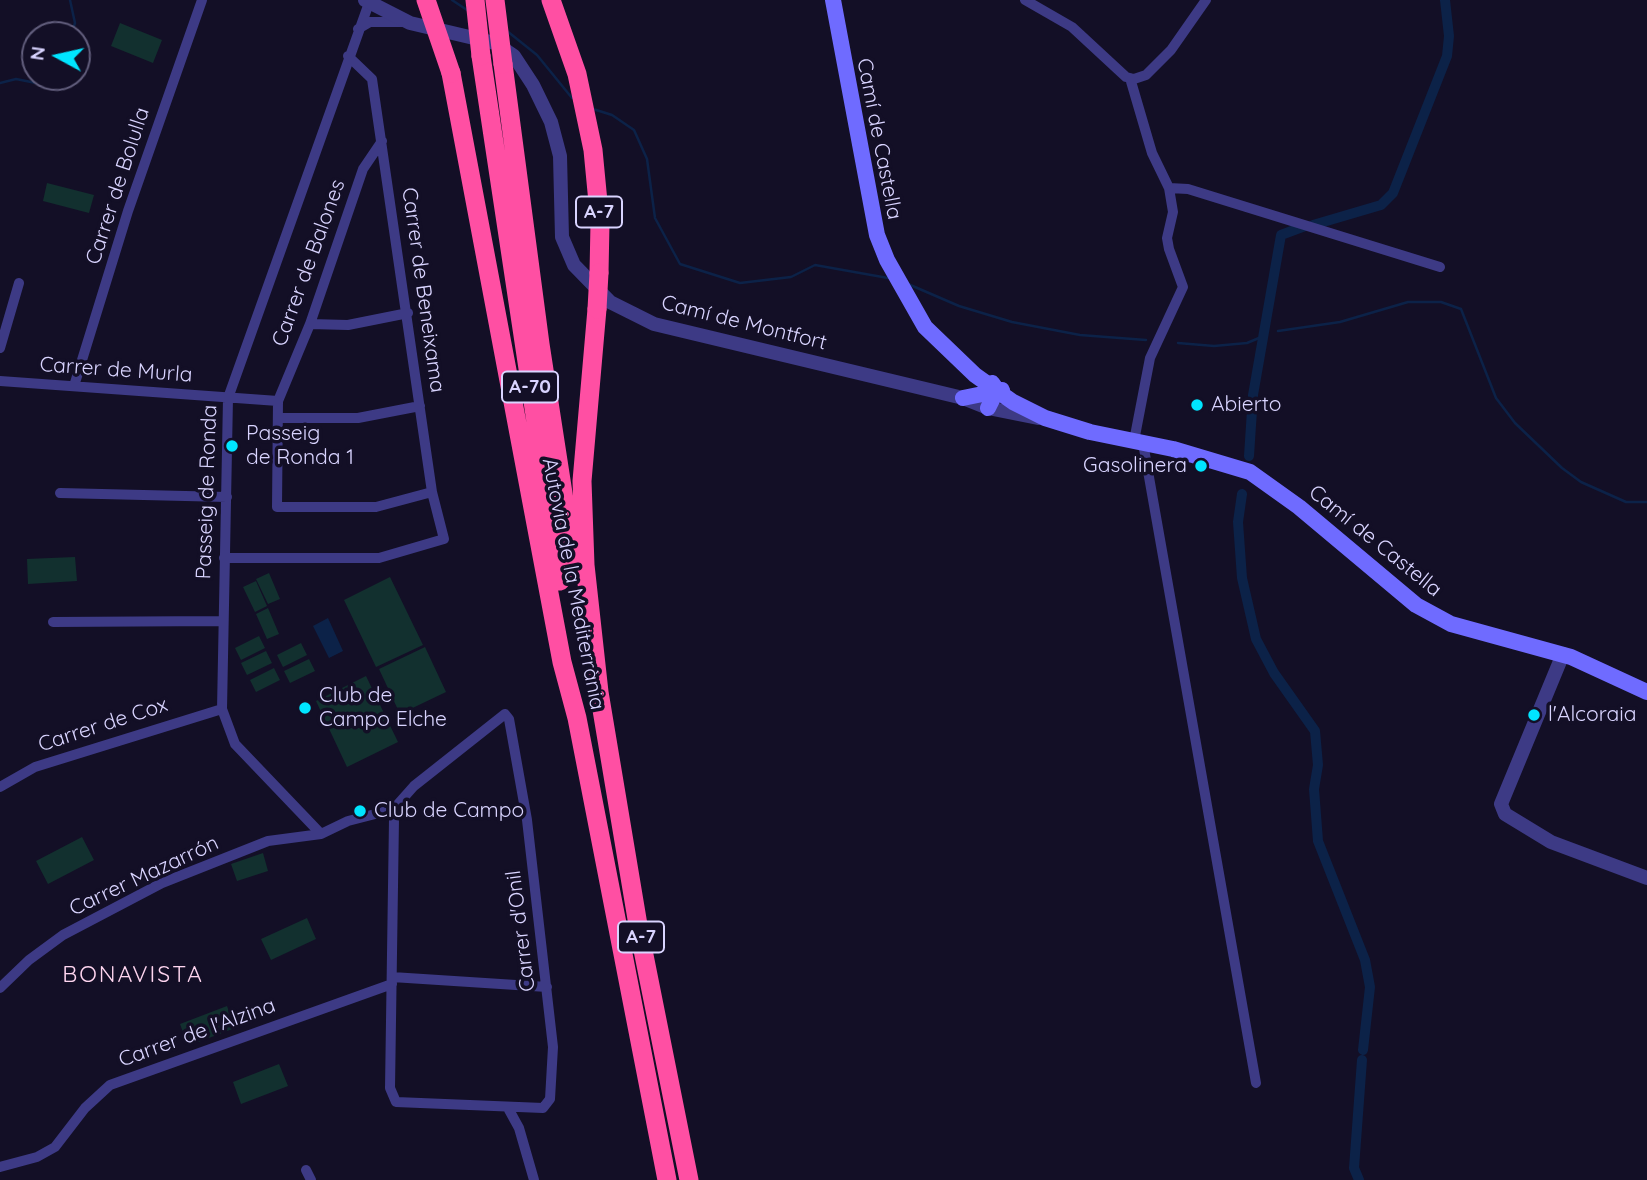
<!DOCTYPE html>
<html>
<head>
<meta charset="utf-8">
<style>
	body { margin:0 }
	#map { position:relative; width:1647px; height:1180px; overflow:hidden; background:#130f26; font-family:Quicksand,sans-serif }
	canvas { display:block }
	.north { position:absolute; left:21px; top:21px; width:70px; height:70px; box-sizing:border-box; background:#130f26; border:2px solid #625e7d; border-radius:50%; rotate:278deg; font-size:19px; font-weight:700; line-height:28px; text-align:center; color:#d9d4ff }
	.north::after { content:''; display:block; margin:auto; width:24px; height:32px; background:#00e5ff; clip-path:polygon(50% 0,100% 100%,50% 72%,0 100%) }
</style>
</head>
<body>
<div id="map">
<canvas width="1647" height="1180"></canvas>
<div class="north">N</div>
</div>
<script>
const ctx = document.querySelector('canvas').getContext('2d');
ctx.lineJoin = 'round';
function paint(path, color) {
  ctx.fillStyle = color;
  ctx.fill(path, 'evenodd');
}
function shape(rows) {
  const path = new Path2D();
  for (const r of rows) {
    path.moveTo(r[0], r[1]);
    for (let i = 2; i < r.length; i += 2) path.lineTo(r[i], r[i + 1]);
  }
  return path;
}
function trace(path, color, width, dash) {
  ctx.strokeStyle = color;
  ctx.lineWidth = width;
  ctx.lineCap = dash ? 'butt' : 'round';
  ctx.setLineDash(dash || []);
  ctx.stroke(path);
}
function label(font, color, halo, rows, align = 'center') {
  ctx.font = font + ' Quicksand,sans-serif';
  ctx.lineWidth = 7;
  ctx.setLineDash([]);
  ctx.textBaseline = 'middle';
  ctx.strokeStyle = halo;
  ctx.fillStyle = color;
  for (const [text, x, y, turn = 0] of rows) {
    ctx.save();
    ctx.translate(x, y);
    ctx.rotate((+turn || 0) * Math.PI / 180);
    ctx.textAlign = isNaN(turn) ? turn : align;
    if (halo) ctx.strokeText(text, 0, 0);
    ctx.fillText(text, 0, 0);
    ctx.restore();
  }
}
const green = shape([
	[120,23,162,40,153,63,111,46],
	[47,183,94,195,89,213,43,201],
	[75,557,77,581,28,584,27,559],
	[269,573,280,599,268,604,256,579],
	[390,577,423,645,376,667,344,600],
	[256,581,267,606,255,612,243,587],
	[268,608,279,634,267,639,256,614],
	[259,636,265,648,241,660,235,648],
	[301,643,307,655,283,667,277,655],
	[425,647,446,692,400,714,379,669],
	[266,651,272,663,247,675,241,663],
	[309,659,315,671,290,683,284,671],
	[274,668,280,680,256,692,250,680],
	[366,676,398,742,347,767,316,701],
	[82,837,94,860,48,884,36,861],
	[263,853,268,871,237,881,231,864],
	[307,918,316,939,271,960,261,939],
	[227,1006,235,1028,188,1046,180,1024],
	[279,1064,288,1086,241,1104,233,1082]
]);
const water = shape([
	[328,618,343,651,329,658,313,626]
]);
const stream = shape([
	[70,0,75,23,71,35],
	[452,0,470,12],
	[507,31,537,55,572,98],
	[0,83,16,79,41,84,53,77],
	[593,109,612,115,634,130,647,159,655,218,680,264,740,283,791,277,815,265,888,278],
	[908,284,959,306,1012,322,1080,335,1146,340],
	[1278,331,1340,322,1408,302,1441,302,1461,309,1496,398,1515,423,1562,468,1581,482,1626,502,1647,502],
	[1178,343,1214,346,1247,343,1259,338]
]);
const canal = shape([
	[1313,225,1381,205,1393,193,1447,56,1449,36,1445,0],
	[1249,456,1253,395,1281,235,1305,226],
	[1242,494,1238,522,1242,578,1256,639,1274,673,1315,731,1318,765,1314,789,1318,841,1365,960,1370,987,1363,1050],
	[1359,1180,1354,1168,1362,1060]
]);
const minor = shape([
	[1025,0,1072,27,1126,77,1134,79,1146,75,1171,50,1206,0],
	[358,29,370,22,402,22],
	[1130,78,1152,153,1169,188,1173,212,1167,238,1169,249,1183,287,1150,358,1134,441],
	[382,141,363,169,310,324,278,401,277,507,376,507,432,492],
	[1169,188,1188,189,1440,267],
	[310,324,348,325,408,313],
	[0,348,19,283],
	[0,381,278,401],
	[74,386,128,211,202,0],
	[279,418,358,418,420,406],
	[1143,443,1256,1083],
	[60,493,227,497],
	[224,558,379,558,444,539,432,492,372,79,348,56],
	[53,622,221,621],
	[0,787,35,767,222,709],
	[394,819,390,1088,396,1102,543,1108,550,1099,553,1047,527,820,509,719,505,714,414,786,398,804],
	[321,834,235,744,222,709,228,398,369,3],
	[392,977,547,987],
	[0,988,29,960,63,935,162,883,268,841,321,834,348,821,383,812],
	[508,1108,519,1128,534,1180],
	[0,1167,37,1157,55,1147,85,1108,110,1085,392,984],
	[306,1170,311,1180]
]);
const tertiary = shape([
	[365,0,410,23,495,43,514,56,533,85,551,122,560,156,562,237,574,265,610,302,654,324,963,398,988,408,1038,418],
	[1563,654,1501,804,1505,814,1551,842,1647,878]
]);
const secondary = shape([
	[833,0,877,235,887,260,925,327,975,375,1013,402,1045,418,1090,432,1173,449,1250,472,1299,507,1416,605,1451,624,1571,657,1647,692],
	[963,398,1002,390],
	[988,408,997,390,992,383]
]);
const motorway = shape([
	[551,0,577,74,593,150,600,223,599,273],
	[481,56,560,581],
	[503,64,540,344,575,571],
	[451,73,562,662,577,718,667,1180],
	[597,309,582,481,585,565,599,692,638,925,689,1180]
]);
const motorwayBridge = shape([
	[426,0,451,73],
	[475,0,481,56],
	[495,0,503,64],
	[597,309,599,273]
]);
const markers = [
	[1197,405,7,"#00e5ff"],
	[232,446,7,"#00e5ff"],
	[1201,466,7,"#00e5ff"],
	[305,708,7,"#00e5ff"],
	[1534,715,7,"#00e5ff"],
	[360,811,7,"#00e5ff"]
];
const shields = [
	[599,212,46],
	[530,387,56],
	[641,937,46]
];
const shieldNames = [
	["A-7",599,212],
	["A-70",530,387],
	["A-7",641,937]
];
const streetNames = [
	["Camí de Castella",879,139,79],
	["Carrer de Bolulla",118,186,-72],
	["Carrer de Balones",309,263,-70],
	["Carrer de Beneixama",423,290,82],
	["Camí de Montfort",744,323,14],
	["Carrer de Murla",116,370,4],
	["Passeig de Ronda",207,492,-88],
	["Camí de Castella",1375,541,39],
	["Autovia de la Mediterrània",573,584,79],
	["Carrer de Cox",103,725,-18],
	["Carrer Mazarrón",144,876,-25],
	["Carrer d'Onil",521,931,-97],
	["Carrer de l'Alzina",197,1033,-20]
];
const poiNames = [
	["Abierto",1211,405],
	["Passeig",246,434],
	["de Ronda 1",246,458],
	["Gasolinera",1187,466,"right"],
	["Club de",319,696],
	["Campo Elche",319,720],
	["l'Alcoraia",1548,715],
	["Club de Campo",374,811]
];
const neighbourhoodNames = [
	["BONAVISTA",133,975]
];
paint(green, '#12302f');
paint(water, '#0c2248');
trace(stream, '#0c2248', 2.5);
trace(canal, '#0c2248', 10);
trace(minor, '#3d3a85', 10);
trace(tertiary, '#3d3a85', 14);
trace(secondary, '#6f6bff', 16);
trace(motorway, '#ff4fa3', 19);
trace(motorwayBridge, '#ff4fa3', 19);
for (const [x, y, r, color] of markers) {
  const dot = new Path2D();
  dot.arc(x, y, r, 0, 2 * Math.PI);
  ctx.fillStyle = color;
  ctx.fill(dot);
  trace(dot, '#130f26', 2.5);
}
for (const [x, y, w] of shields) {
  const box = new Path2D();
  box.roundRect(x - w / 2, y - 15.5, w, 31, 5);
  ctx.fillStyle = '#130f26';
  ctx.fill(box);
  trace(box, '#d9d4ff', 2);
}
label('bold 19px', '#d9d4ff', null, shieldNames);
label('21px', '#d9d4ff', '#130f26', streetNames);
label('21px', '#d9d4ff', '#130f26', poiNames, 'left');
ctx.letterSpacing = '2px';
label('23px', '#ffd6f0', '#130f26', neighbourhoodNames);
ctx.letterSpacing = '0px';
</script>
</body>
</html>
